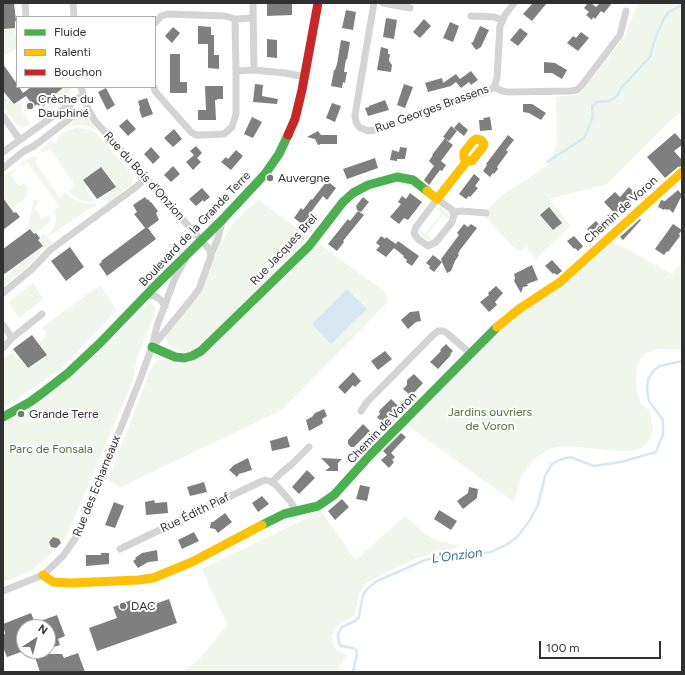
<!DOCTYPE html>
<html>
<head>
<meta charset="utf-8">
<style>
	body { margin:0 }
	#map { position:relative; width:685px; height:675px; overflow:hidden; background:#fff; font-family:Figtree,sans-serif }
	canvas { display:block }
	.frame { position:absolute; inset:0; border:4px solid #303030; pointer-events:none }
	.legend { position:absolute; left:16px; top:16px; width:140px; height:72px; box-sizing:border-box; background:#fff; border:1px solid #acacac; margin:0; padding:5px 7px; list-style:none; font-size:12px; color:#303030 }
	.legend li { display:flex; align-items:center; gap:8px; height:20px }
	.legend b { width:20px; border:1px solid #acacac }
	.north { position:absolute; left:16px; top:619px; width:40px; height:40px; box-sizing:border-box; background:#fff; border:1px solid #acacac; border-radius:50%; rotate:36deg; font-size:11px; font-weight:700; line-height:16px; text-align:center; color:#303030 }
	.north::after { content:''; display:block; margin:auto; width:14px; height:18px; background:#787878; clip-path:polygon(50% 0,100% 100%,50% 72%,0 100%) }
	.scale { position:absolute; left:539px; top:641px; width:122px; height:18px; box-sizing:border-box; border:2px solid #303030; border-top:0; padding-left:5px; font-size:12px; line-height:14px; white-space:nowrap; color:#303030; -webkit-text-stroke:3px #fff; paint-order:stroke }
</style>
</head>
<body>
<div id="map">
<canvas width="685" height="675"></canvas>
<div class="frame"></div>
<ul class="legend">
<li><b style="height:5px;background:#4caf50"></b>Fluide</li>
<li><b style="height:5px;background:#ffc107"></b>Ralenti</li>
<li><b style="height:5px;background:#c62828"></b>Bouchon</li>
</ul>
<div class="north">N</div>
<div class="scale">100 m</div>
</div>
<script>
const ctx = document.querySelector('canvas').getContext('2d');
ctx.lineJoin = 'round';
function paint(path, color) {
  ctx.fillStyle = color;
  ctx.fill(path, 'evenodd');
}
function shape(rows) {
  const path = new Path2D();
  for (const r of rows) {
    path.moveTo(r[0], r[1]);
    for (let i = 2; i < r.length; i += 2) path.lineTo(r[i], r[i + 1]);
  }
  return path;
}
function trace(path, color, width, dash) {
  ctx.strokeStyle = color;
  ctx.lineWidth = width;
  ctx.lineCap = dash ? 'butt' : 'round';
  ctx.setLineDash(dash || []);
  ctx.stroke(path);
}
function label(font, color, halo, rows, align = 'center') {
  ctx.font = font + ' Figtree,sans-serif';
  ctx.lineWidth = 4;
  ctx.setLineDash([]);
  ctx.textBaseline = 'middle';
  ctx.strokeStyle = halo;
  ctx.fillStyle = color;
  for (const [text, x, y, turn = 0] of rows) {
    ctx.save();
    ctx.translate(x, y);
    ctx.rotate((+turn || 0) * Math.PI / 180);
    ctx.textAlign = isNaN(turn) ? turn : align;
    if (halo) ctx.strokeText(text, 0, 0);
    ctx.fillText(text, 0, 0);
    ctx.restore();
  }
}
const green = shape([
	[638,3,682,3,682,112,669,122,607,184,549,199,571,226,536,259,527,247,517,251,486,218,487,209,505,193,547,166,557,144,556,97,578,94,584,89,625,36],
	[15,28,17,48,6,55,3,51,3,29],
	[57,87,71,87,70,92,65,99,51,109,46,103,52,100,51,98,55,96],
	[5,94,14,104,20,100,22,111,31,124,24,127,16,124,3,107,3,95],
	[75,107,83,111,98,132,92,128,84,125,76,125,67,127,73,123,73,109],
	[78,127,90,130,96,133,131,173,133,180,131,185,109,203,103,196,116,187,101,167,83,180,87,186,86,190,95,201,89,202,80,200,74,196,68,191,75,185,50,149,43,153,40,150,52,140,54,143,58,140,57,137,64,132],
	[33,156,39,158,35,162,59,197,66,192,71,198,80,202,90,204,95,203,98,210,94,206,48,237,52,243,41,252,27,268,3,286,3,278,10,273,9,271,42,247,38,239,44,234,46,236,50,233,56,223,56,217,54,211,59,206,28,163,23,166,21,165,21,163],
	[15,168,16,170,11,175,19,186,24,183,27,187,28,194,25,199,11,209,6,201,3,203,3,176],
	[34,200,37,200,40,202,34,207,42,219,49,214,51,219,49,223,34,234,30,229,28,231,27,229],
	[259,200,309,237,201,345,191,351,183,352,176,351,171,347,167,341,166,337,167,332,205,280,219,246,231,226,245,211],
	[436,208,441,208,448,214,449,218,448,219,443,215,427,235,432,239,429,241,420,235,419,232,420,230,425,234,441,214],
	[610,240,672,274,682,261,682,349,658,349,646,353,638,362,636,375,636,387,641,404,649,410,651,416,653,430,650,440,643,447,632,451,615,451,568,446,551,448,533,460,521,478,514,502,408,426,457,376,501,328],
	[318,243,384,291,388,302,282,410,121,487,108,481,149,373,155,363,158,360,161,359,178,363,189,362,196,360,205,354],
	[33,283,44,299,19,318,8,302],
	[100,285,117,310,64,366,3,409,3,359,12,352,28,368,46,355,39,343,44,338,46,333,42,328,48,323],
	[148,304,152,304,156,310,137,358,133,380,67,535,52,553,31,571,3,582,3,423,48,395],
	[321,511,356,560,405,516,422,531,435,540,460,546,448,551,427,555,410,561,373,579,364,585,359,594,355,615,342,622,335,629,332,636,333,645,337,651,347,655,336,672,183,672,199,659,227,625,202,569]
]);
const water = shape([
	[347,289,367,309,331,344,312,324]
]);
const stream = shape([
	[547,162,584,138,593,117,592,106,597,102,609,101,617,96,622,87,650,57,654,42,664,18,669,12,682,5],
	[353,672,357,654,356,650,353,648,341,646,339,643,338,634,342,627,355,621,359,617,362,600,364,593,368,588,377,581,425,560,448,555,484,553,491,552,506,545,517,537,528,523,538,505,545,476,552,464,559,460,570,457,594,466,621,462,656,452,663,434,663,420,649,401,647,390,648,379,654,370,660,366,682,361]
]);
const building = shape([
	[3,3,14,3,16,21,15,21,15,28,3,29],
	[267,3,292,3,292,15,267,16],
	[533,3,547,3,532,21,523,14],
	[588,3,591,3,596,7,600,3,612,3,604,13,601,11,595,19,593,17,592,20,586,15,589,12,584,8],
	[346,10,356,12,353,30,342,28],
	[386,18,397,20,394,39,383,37],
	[424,19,431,26,420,38,413,32],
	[450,22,459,26,453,42,443,38],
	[198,26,211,27,211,35,214,35,214,55,219,55,219,69,208,68,208,44,198,44],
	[480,26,489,30,481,47,476,50,471,43,473,42],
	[173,27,180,33,172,43,165,36],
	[520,28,528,34,518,46,510,40],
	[581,32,589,38,578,51,567,43,573,36,576,38],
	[267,39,277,40,277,58,267,57],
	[341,40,350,42,347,60,346,59,344,72,347,72,345,83,343,82,342,88,331,86,334,70,335,70,337,64],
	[381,47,388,49,388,54,390,54,389,61,392,65,391,72,377,70],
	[170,54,180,54,180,82,187,82,187,93,170,93],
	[544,62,555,63,567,70,562,79,552,73,544,73],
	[3,64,17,84,17,87,19,87,23,93,31,87,64,87,54,95,55,96,51,98,52,100,43,106,41,104,38,106,37,104,34,107,26,96,14,104,3,91],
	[471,71,478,80,471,85,469,82,461,88,456,82,451,86,428,92,425,83,442,78,443,83,456,74,460,79],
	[255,84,263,85,262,96,278,99,277,104,253,102],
	[404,84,413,87,405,108,397,105],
	[205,86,223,86,223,99,217,99,217,100,215,100,216,120,198,120,198,110,206,110],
	[106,88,115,105,107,110,98,92],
	[147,98,153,114,142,118,139,109,140,108,138,101],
	[385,100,389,110,368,116,365,108,369,107,369,106],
	[332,103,341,106,335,122,326,118],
	[523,104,532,104,546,113,541,120,529,113,523,112],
	[252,117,262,122,253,138,244,134],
	[490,117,492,130,480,131,479,120,484,120,483,118],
	[127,119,136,129,128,136,119,126],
	[459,122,468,130,464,136,454,128],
	[451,126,457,131,449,141,445,139,453,145,441,161,446,165,442,171,440,170,429,185,424,180,434,166,429,161,433,155,432,155,445,138,443,137],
	[174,129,182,139,173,147,164,138],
	[318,131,321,135,337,135,337,144,321,144,318,145,315,139,307,137],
	[675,133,682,141,682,145,674,151,682,160,682,166,678,167,665,178,647,157],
	[508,135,514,140,506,150,508,152,497,167,498,169,494,174,493,173,490,177,483,171,487,165,486,164],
	[196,146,202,153,197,158,201,162,193,170,186,162,194,155,190,151],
	[151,147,160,157,153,164,144,154],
	[400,147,407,148,405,159,397,159,397,161,390,160,392,150,399,152],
	[236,150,243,156,231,170,221,162,226,157,228,159],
	[375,158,378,168,347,179,343,169],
	[173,166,180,174,171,182,164,175],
	[101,167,116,187,97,199,83,180],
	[474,174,480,179,475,186,478,188,470,197,469,196,466,199,459,194],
	[327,181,336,188,327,200,323,196,311,212,317,216,312,222,311,221,306,227,294,218,301,208,303,210,311,199,312,200],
	[629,187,636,194,616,215,604,202,615,192,620,197],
	[202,188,210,197,204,202,203,200,196,206,189,199],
	[678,190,682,195,673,213,669,209,668,210,664,209,664,210,658,207,661,200,665,201],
	[410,193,422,202,408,220,404,218,399,224,390,217,401,204,398,202,402,196,406,199],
	[145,197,147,200,148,199,150,202,151,202,158,211,156,213,159,220,148,228,156,239,107,276,99,264,102,262,101,261,145,228,134,214,137,212,133,205],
	[363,197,369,202,361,212,357,210,356,206],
	[3,198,14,213,16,212,20,217,3,230],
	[549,207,562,223,553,230,540,215],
	[358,211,364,215,343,241,344,242,337,251,328,244,348,219,350,221],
	[640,219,641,220,623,240,620,237],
	[596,221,603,229,594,237,587,229],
	[464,224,468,227,471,224,477,228,460,250,458,254,459,255,455,261,451,271,447,273,442,262,434,272,429,268,430,266,426,263,433,255,442,262,441,259,459,235,457,233],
	[673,224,682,230,679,234,680,236,668,252,667,251,664,255,655,249],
	[30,229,34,234,36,233,40,238,38,240,43,246,3,275,3,249],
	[381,236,385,239,386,237,396,244,398,241,419,256,412,266,406,262,407,260,403,257,404,256,394,248,386,257,376,250,380,246,376,243],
	[574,236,583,246,578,251,575,248,574,249,567,241],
	[70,247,84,267,66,281,51,261],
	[552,260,562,271,557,275,554,273,553,274,545,266],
	[532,265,538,280,527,284,528,286,523,287,521,293,514,281,515,278,514,274],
	[496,286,503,293,495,302,497,305,489,312,480,302,489,295,488,293],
	[419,311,421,321,416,322,408,329,401,320,410,312],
	[32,335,47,355,28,368,13,349],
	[446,344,453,351,450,354,451,355,438,369,430,362,441,351,440,350],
	[385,351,392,359,378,370,371,361],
	[353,372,361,381,355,387,353,385,345,394,338,387],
	[414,374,423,383,411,396,403,389,407,385,407,380],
	[391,399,399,407,386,419,385,418,382,422,377,417,380,414,379,411],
	[324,409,327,416,322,419,323,423,320,425,309,431,306,420,312,417,315,413],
	[363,424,370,431,354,447,351,447,348,444,348,440],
	[401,433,406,437,391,453,395,457,392,460,394,462,389,468,381,460,387,455,383,451],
	[287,436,290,447,272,451,270,441],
	[248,458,252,470,239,474,237,477,229,470,234,465],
	[321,458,342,459,338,463,338,471,325,471,330,467],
	[307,470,315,478,299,494,292,487],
	[204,482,207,492,190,496,187,487],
	[360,485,370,487,367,501,356,499],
	[469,487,478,489,477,498,463,509,457,501,468,493],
	[262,496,269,504,258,512,252,503],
	[342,499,349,507,335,520,328,511],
	[154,500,155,503,167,502,168,513,146,515,145,502],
	[114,502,124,506,115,528,105,525],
	[439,510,457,521,451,530,434,519],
	[225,513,232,522,218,533,215,529,210,528,211,522,213,522],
	[194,532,199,541,182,549,178,540],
	[53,537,59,539,61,543,56,548,51,547,49,542],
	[157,550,158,561,148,562,138,568,133,561,136,559,135,558,142,553],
	[101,553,109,553,109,564,86,566,86,555,101,555],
	[169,599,177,623,97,651,89,628,117,618,113,607,131,600,135,611],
	[31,613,35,623,57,615,65,636,58,639,60,645,48,649,48,627,24,627,24,651,7,657,3,647,3,635,5,634,3,624],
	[78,653,85,672,40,672,34,654,62,654,64,658]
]);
const street = shape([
	[25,3,26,17],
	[73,3,74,17],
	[253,3,254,70],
	[374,3,355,115,356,122,359,127,368,131,375,130,486,92,494,87,497,78,500,26,505,15,514,3],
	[383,3,410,8],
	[471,16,494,17,502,20],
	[235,19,236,71],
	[155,23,161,16,168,14,225,16,235,19,253,18],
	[81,87,88,109,95,121,210,250,211,256,199,289,194,296,153,346],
	[154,87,155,91,160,97,191,132,196,135,202,135,224,134,232,127,236,114,236,71,254,70,285,73,305,77],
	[494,87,502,91,508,92,570,91,577,90,582,85,620,35,626,11],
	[3,116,20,140],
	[3,152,83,95],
	[3,168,24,151,34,146,68,120,70,118,70,108,68,104],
	[437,199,451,209,453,212,454,215,452,222,436,242,428,246,418,239,414,233,416,227,437,199],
	[453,212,462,211,486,213],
	[211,254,217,241,222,222],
	[3,293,32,269,50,250,136,187,146,178],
	[147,295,155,296,161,300,165,306],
	[3,325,12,338],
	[3,348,12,338,42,314],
	[361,411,367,402,433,335,438,331,443,331,448,334,471,354],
	[272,482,281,473,292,464,309,447],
	[120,549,258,483,265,480,272,482,277,486,290,501,296,511],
	[3,591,43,575,63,556,79,533,139,382,152,347,157,326,175,278,185,260]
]);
const fast = shape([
	[152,347,175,357,184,358,192,356,201,351,309,246,343,202,353,193,368,185,397,177,413,180,427,191],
	[3,417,30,402,45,391,68,373,100,343,154,287,222,220,265,174,279,154,288,135],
	[262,525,284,514,318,506,334,495,371,454,497,327]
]);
const slow = shape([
	[427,191,437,199,467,161,472,161,483,147,484,144,481,140,476,139,473,141,464,152,464,158,467,161],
	[497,327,519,309,560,282,682,172],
	[43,575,53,582,71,583,138,580,153,578,192,562,262,525]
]);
const jam = shape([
	[288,135,295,119,302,90,318,3]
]);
const markers = [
	[30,106,4,"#787878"],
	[270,178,4,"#787878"],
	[21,414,4,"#787878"],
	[123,606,4,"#787878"]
];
const poiNames = [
	["Crèche du",38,99],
	["Dauphiné",38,113],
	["Auvergne",278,178],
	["Grande Terre",29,414],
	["DAC",131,606]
];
const streetNames = [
	["Rue Georges Brassens",432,109,-20],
	["Rue du Bois d'Onzion",144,176,48],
	["Chemin de Voron",621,210,-42],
	["Boulevard de la Grande Terre",195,229,-46],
	["Rue Jacques Brel",284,250,-47],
	["Chemin de Voron",382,428,-46],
	["Rue des Echarneaux",97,486,-68],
	["Rue Édith Piaf",195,513,-26]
];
const parkNames = [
	["Jardins ouvriers",490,412],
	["de Voron",490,426],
	["Parc de Fonsala",51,449]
];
const waterNames = [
	["L'Onzion",457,556,-7]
];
paint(green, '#f1f6ec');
paint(water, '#d8e8f3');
trace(stream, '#d8e8f3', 2.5);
paint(building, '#7f7f7f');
trace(street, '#d4d4d4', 7);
trace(fast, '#4caf50', 9);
trace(slow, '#ffc107', 9);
trace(jam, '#c62828', 9);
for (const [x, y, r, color] of markers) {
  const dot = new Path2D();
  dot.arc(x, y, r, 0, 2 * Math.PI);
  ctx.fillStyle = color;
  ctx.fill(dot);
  trace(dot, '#fff', 1.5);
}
label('12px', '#303030', '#fff', poiNames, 'left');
label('12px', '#303030', '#fff', streetNames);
label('12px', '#516f3a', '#fff', parkNames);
label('italic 13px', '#387098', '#fff', waterNames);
</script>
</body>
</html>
